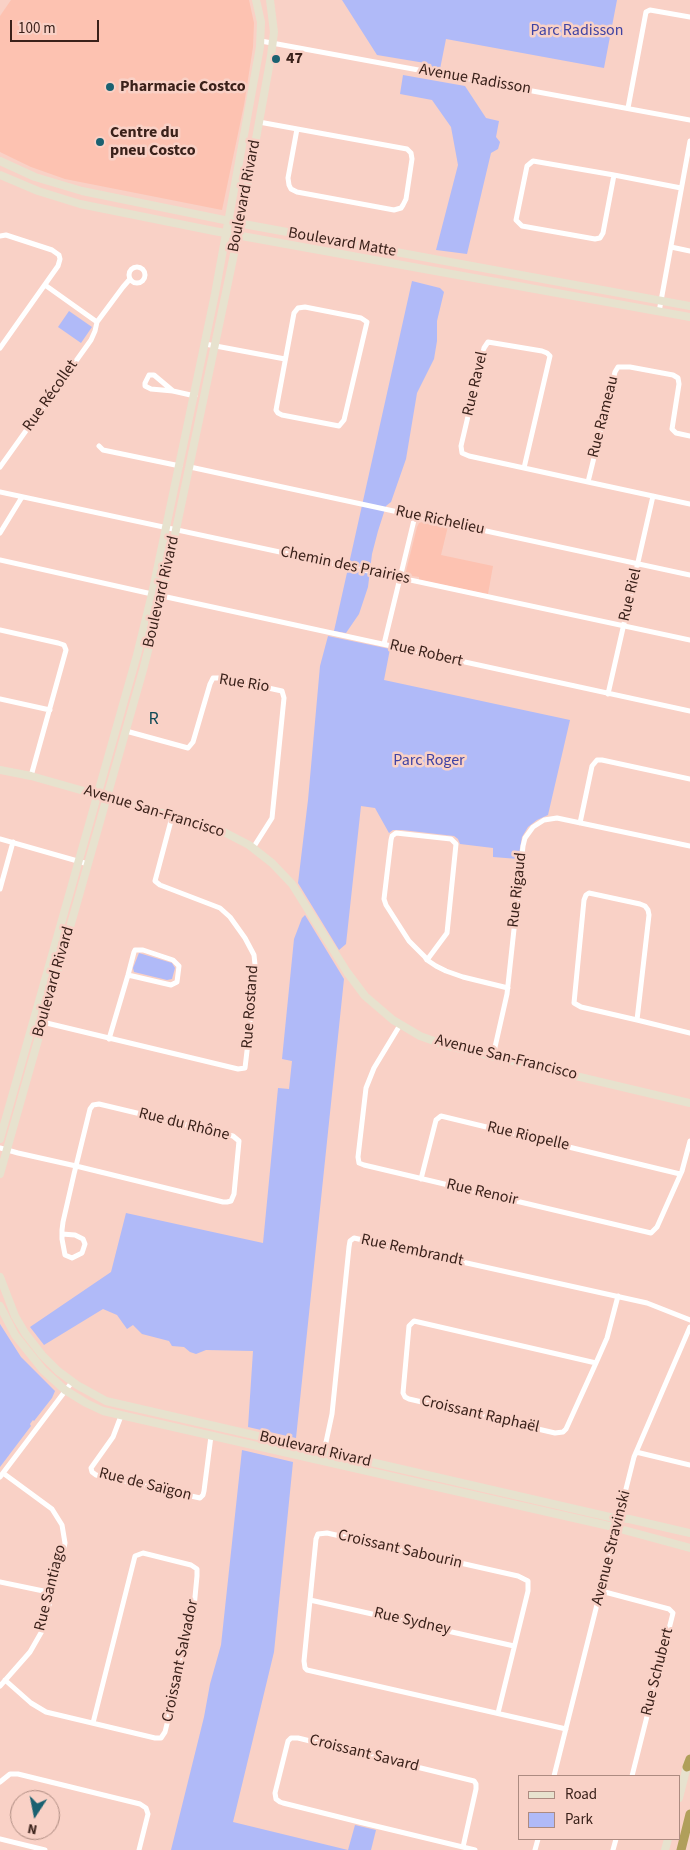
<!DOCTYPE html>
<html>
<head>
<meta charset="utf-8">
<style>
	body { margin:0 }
	#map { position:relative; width:690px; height:1850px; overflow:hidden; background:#f9d1c6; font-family:"Source Sans 3",sans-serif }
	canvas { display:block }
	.legend { position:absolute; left:518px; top:1775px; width:162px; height:65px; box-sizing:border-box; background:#f9d1c6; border:1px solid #ad8b81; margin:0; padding:6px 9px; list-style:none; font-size:15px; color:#3a211a }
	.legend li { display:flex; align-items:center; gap:10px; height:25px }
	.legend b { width:25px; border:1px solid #ad8b81 }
	.north { position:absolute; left:10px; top:1790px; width:50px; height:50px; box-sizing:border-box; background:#f9d1c6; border:1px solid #ad8b81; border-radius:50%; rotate:191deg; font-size:14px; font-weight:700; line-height:20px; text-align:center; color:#3a211a }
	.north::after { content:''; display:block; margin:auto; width:18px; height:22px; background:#1a6171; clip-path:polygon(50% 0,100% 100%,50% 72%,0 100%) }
	.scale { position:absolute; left:10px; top:20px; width:89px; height:22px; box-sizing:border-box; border:2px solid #3a211a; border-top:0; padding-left:6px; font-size:15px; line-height:18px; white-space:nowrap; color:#3a211a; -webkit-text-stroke:4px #f9d1c6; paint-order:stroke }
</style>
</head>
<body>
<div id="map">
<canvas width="690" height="1850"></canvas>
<ul class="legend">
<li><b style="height:6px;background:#e7e2ce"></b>Road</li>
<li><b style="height:14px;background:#b0baf8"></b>Park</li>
</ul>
<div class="north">N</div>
<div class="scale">100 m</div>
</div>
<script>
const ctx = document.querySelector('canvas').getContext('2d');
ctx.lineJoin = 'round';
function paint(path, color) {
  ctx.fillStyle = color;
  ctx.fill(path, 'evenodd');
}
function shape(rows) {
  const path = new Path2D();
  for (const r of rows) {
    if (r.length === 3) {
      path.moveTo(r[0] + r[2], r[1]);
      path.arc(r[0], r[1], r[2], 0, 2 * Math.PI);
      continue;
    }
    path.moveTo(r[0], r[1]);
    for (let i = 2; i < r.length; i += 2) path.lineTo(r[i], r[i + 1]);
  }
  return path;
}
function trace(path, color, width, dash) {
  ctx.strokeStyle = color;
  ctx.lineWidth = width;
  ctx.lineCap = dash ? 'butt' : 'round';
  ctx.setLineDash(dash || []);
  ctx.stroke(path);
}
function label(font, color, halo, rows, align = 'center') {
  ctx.font = font + ' "Source Sans 3",sans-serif';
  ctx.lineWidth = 5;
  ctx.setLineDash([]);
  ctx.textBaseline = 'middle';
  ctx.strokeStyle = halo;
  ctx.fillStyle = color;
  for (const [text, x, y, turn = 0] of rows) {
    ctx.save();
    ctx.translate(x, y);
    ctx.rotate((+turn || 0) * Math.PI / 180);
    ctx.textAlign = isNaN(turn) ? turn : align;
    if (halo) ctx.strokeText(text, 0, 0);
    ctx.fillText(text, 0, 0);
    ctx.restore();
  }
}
const built = shape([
	[11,0,249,0,254,23,253,47,244,105,222,210,65,179,31,167,0,152,0,16],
	[422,522,448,526,441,555,493,566,488,594,419,580,419,577,405,575,417,527,419,523]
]);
const green = shape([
	[342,0,617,0,604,68,446,39,440,69,432,67,431,64,377,55],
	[403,75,465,86,486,118,499,121,496,137,500,142,498,149,491,153,467,254,436,250,458,165,451,127,432,100,400,94],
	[412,281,440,288,444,292,437,321,437,341,434,359,417,393,406,459,391,502,386,506,378,531,372,554,368,587,359,614,346,633,334,631],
	[69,311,92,327,81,343,58,327],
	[328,636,390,649,384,680,570,720,548,815,537,820,528,827,522,837,518,859,493,857,493,848,460,844,458,839,454,836,402,830,393,830,389,833,375,808,361,806,346,944,339,950,298,883,308,800,320,666],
	[305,915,344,979,296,1438,248,1427,253,1351,206,1350,196,1354,190,1352,184,1347,172,1346,169,1341,142,1334,133,1325,127,1329,117,1315,103,1309,44,1345,30,1327,111,1272,126,1213,263,1243,278,1088,289,1089,292,1061,282,1059,294,939,302,918],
	[139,953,172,963,175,968,172,979,167,980,134,972,133,968],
	[0,1324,21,1357,55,1391,52,1398,34,1421,33,1420,30,1424,31,1426,0,1467],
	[242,1450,293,1462,274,1652,233,1822,348,1850,171,1850,204,1717,210,1684,221,1645],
	[355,1825,376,1830,371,1850,348,1850]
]);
const street = shape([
	[261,41,690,120],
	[628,108,646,12,650,10,690,17],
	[259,122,407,149,411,153,412,159,406,199,403,205,401,208,394,210,297,192,291,189,289,185,288,178,297,129],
	[614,175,603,233,600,238,595,239,522,226,516,220,527,166,533,161,614,175,681,188],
	[0,236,6,235,52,250,59,255,60,259,58,266,0,348],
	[671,247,690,251],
	[137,275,8],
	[45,285,97,322],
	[305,307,361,318,367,322,344,420,339,426,282,415,278,413,276,410,294,313,298,308,305,307],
	[659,312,690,141],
	[205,344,285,359],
	[173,391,154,375,149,375,145,383,145,386,151,389,173,391,195,396],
	[99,446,103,450,180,466],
	[0,467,91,340,95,331,97,322,123,287,130,279],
	[190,467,690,575],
	[524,468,550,356,547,353,542,351,488,342,484,348,461,446,462,453,469,456,524,468,588,482,690,504],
	[588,482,615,372,618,367,630,367,673,375,678,378,679,384,672,429,676,433,690,436],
	[0,492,690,640],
	[0,533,22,497],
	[0,560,152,594],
	[162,596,690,711],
	[0,630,58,643,64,645,66,650,31,776],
	[384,644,415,516],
	[608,694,653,496],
	[0,699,50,710],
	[126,731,188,748,193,742,210,684,213,678,222,678,282,691,284,698,272,818,253,848],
	[580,823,592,766,597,760,602,760,690,779],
	[0,839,88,864],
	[0,889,13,842],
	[427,960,447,933,456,844,451,839,396,833,392,836,391,840,384,899,386,905,409,941,425,957,427,960,436,966,446,971,463,977,508,988],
	[34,1020,238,1069,245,1068,256,974,254,955,245,938,230,917,220,908,160,885,155,881,172,817],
	[637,1020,649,915,648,910,645,906,640,904,589,893,586,895,584,900,574,1003,581,1007,637,1020,690,1033],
	[400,1025,374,1068,366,1088,358,1157,359,1163,364,1165,651,1233,657,1227,682,1171,690,1141],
	[109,1039,128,975,134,952,135,950,143,950,173,960,179,966,177,982,171,985,128,975],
	[493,1056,507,994,523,846,525,838,533,827,544,820,557,818,690,846],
	[0,1148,18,1153,76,1166,223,1202,227,1202,231,1201,234,1194,239,1141,233,1136,99,1104,93,1105,90,1109,78,1158,74,1174,63,1222,62,1230,62,1239,65,1255,72,1258,82,1253,85,1244,83,1239,75,1235,62,1234],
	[421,1179,436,1120,441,1116,680,1174],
	[596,1363,414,1321,409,1326,403,1393,405,1397,409,1399,555,1433,563,1432,566,1429,596,1363,607,1338,618,1296],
	[121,1416,113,1437,91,1468,92,1472,96,1475,200,1498,203,1495,204,1491,211,1436],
	[636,1452,690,1465],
	[322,1461,332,1414,349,1247,350,1241,354,1238,647,1303,690,1320],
	[0,1477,72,1382],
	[0,1582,53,1593],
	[601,1591,669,1609,673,1613,632,1776],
	[310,1600,514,1646],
	[5,1680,31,1703,46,1712,155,1738,161,1738,165,1732,193,1618,197,1576,197,1569,191,1565,143,1553,135,1556,93,1723],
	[0,1686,30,1652,42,1631,63,1553,65,1543,62,1525,52,1509,3,1473],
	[498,1713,528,1591,528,1581,518,1576,327,1533,318,1534,316,1539,304,1661,305,1668,307,1670,566,1729],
	[554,1776,634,1457,690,1327],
	[0,1782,10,1774,18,1774,140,1804,146,1808,148,1814,139,1850],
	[0,1839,45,1850],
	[463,1847,476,1789,476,1784,474,1781,298,1738,291,1738,288,1741,275,1793,276,1799,280,1802,283,1803,359,1822,475,1850],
	[535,1850,538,1839],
	[613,1850,616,1839]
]);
const secondary = shape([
	[0,161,35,177,82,191,249,225,690,306],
	[0,175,38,191,80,204,214,231,690,317],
	[0,770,31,776,197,823,222,831,249,845,272,863,292,884,347,972,365,996,393,1020,420,1036,445,1045,690,1103],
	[0,1139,137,655,152,594,215,294,260,47,261,22,256,0],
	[0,1174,143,670,161,601,242,216,271,56,274,32,270,0],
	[0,1277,15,1316,25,1333,42,1355,58,1371,77,1385,106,1401,614,1518,629,1519,690,1533],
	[0,1306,15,1335,43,1370,65,1390,86,1403,103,1411,609,1526,690,1548],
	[679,1798,688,1762],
	[665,1850,668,1839]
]);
const highway = shape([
	[687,1767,690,1759],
	[681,1850,690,1814]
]);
const markers = [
	[276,59,5,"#1a6171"],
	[110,87,5,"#1a6171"],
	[100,142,5,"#1a6171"]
];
const parkNames = [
	["Parc Radisson",577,31],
	["Parc Roger",429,761]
];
const poiNames = [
	["47",286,59],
	["Pharmacie Costco",120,87],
	["Centre du",110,133],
	["pneu Costco",110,151]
];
const streetNames = [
	["Avenue Radisson",475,80,10],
	["Boulevard Rivard",245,196,-79],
	["Boulevard Matte",342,243,10],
	["Rue Ravel",476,384,-77],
	["Rue Récollet",51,396,-55],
	["Rue Rameau",604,417,-76],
	["Rue Richelieu",440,521,12],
	["Chemin des Prairies",345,566,12],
	["Boulevard Rivard",162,592,-77],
	["Rue Riel",631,595,-77],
	["Rue Robert",426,654,13],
	["Rue Rio",244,684,9],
	["Avenue San-Francisco",154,812,17],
	["Rue Rigaud",518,890,-84],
	["Boulevard Rivard",54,982,-74],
	["Rue Rostand",251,1007,-86],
	["Avenue San-Francisco",506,1058,14],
	["Rue du Rhône",184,1125,14],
	["Rue Riopelle",528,1137,13],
	["Rue Renoir",482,1193,13],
	["Rue Rembrandt",412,1251,12],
	["Croissant Raphaël",480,1415,13],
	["Boulevard Rivard",315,1450,13],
	["Rue de Saïgon",145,1485,14],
	["Avenue Stravinski",612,1548,-76],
	["Croissant Sabourin",400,1550,13],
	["Rue Santiago",51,1588,-76],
	["Rue Sydney",412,1622,13],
	["Croissant Salvador",181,1661,-78],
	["Rue Schubert",658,1672,-76],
	["Croissant Savard",364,1754,14]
];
const neighbourhoodNames = [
	["R",154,720]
];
paint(built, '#fdc2b1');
paint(green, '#b0baf8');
trace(street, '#fff', 5);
trace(secondary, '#e7e2ce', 8);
trace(highway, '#b09f5a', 9);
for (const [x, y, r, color] of markers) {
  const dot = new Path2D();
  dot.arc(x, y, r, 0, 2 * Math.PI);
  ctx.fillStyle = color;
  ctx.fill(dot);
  trace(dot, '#f9d1c6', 2);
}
label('16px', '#4043a3', '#f9d1c6', parkNames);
label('bold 16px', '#3a211a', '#f9d1c6', poiNames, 'left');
label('16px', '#3a211a', '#f9d1c6', streetNames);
ctx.letterSpacing = '1px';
label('18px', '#0f4956', '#f9d1c6', neighbourhoodNames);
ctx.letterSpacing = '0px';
</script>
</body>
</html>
